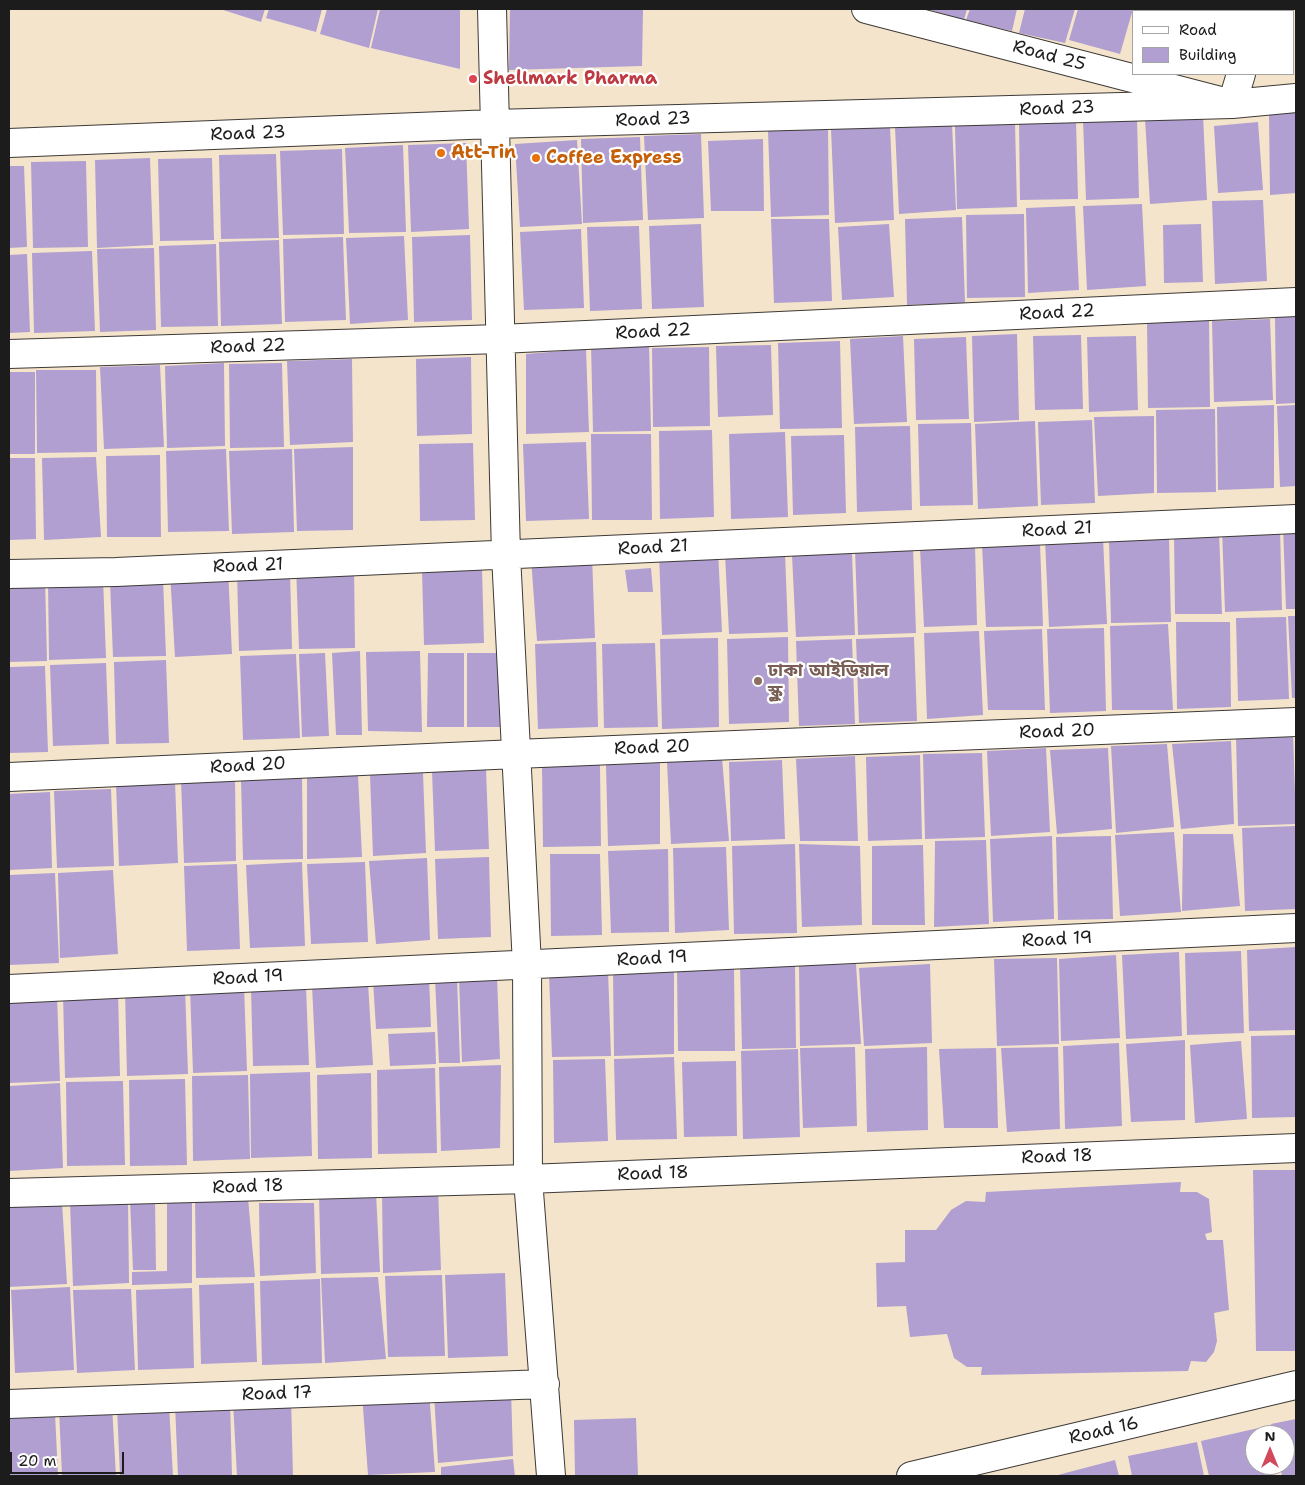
<!DOCTYPE html>
<html>
<head>
<meta charset="utf-8">
<style>
	body { margin:0 }
	#map { position:relative; width:1305px; height:1485px; overflow:hidden; background:#f5e4cc; font-family:"Shantell Sans",sans-serif }
	canvas { display:block }
	.frame { position:absolute; inset:0; border:10px solid #1c1c1c; pointer-events:none }
	.legend { position:absolute; left:1132px; top:10px; width:162px; height:65px; box-sizing:border-box; background:#fff; border:1px solid #a4a4a4; margin:0; padding:6px 9px; list-style:none; font-size:15px; color:#1c1c1c }
	.legend li { display:flex; align-items:center; gap:10px; height:25px }
	.legend b { width:25px; border:1px solid #a4a4a4 }
	.north { position:absolute; left:1245px; top:1425px; width:50px; height:50px; box-sizing:border-box; background:#fff; border:1px solid #a4a4a4; border-radius:50%; rotate:0deg; font-size:14px; font-weight:700; line-height:20px; text-align:center; color:#1c1c1c }
	.north::after { content:''; display:block; margin:auto; width:18px; height:22px; background:#d1495b; clip-path:polygon(50% 0,100% 100%,50% 72%,0 100%) }
	.scale { position:absolute; left:10px; top:1452px; width:114px; height:22px; box-sizing:border-box; border:2px solid #1c1c1c; border-top:0; padding-left:6px; font-size:15px; line-height:18px; white-space:nowrap; color:#1c1c1c; -webkit-text-stroke:4px #fff; paint-order:stroke }
</style>
</head>
<body>
<div id="map">
<canvas width="1305" height="1485"></canvas>
<div class="frame"></div>
<ul class="legend">
<li><b style="height:6px;background:#fff"></b>Road</li>
<li><b style="height:14px;background:#b09fd0"></b>Building</li>
</ul>
<div class="north">N</div>
<div class="scale">20 m</div>
</div>
<script>
const ctx = document.querySelector('canvas').getContext('2d');
ctx.lineJoin = 'round';
function paint(path, color) {
  ctx.fillStyle = color;
  ctx.fill(path, 'evenodd');
}
function shape(rows) {
  const path = new Path2D();
  for (const r of rows) {
    path.moveTo(r[0], r[1]);
    for (let i = 2; i < r.length; i += 2) path.lineTo(r[i], r[i + 1]);
  }
  return path;
}
function trace(path, color, width, dash) {
  ctx.strokeStyle = color;
  ctx.lineWidth = width;
  ctx.lineCap = dash ? 'butt' : 'round';
  ctx.setLineDash(dash || []);
  ctx.stroke(path);
}
function label(font, color, halo, rows, align = 'center') {
  ctx.font = font + ' "Shantell Sans","Noto Sans Bengali",sans-serif';
  ctx.lineWidth = 4.5;
  ctx.setLineDash([]);
  ctx.textBaseline = 'middle';
  ctx.strokeStyle = halo;
  ctx.fillStyle = color;
  for (const [text, x, y, turn = 0] of rows) {
    ctx.save();
    ctx.translate(x, y);
    ctx.rotate((+turn || 0) * Math.PI / 180);
    ctx.textAlign = isNaN(turn) ? turn : align;
    if (halo) ctx.strokeText(text, 0, 0);
    ctx.fillText(text, 0, 0);
    ctx.restore();
  }
}
const building = shape([
	[220,9,265,9,261,22],
	[269,9,322,9,316,32,266,18],
	[327,9,378,9,369,48,320,34],
	[380,9,460,9,460,69,371,48],
	[510,9,643,9,642,66,509,70],
	[927,9,967,9,964,20],
	[970,9,1017,9,1012,31,966,20],
	[1025,9,1075,9,1065,43,1019,33],
	[1078,9,1133,9,1120,54,1069,40],
	[1138,9,1198,9,1204,11,1138,11],
	[1296,112,1296,193,1270,195,1269,114],
	[1203,115,1207,200,1150,204,1145,118],
	[1137,118,1139,198,1086,200,1083,120],
	[1076,120,1078,199,1020,200,1019,121],
	[1258,122,1263,190,1218,193,1214,126],
	[1015,123,1017,207,957,209,955,126],
	[952,124,956,210,899,214,895,127],
	[890,126,894,220,835,223,831,129],
	[828,129,829,215,771,217,768,131],
	[701,134,704,218,648,220,644,136],
	[640,137,643,220,583,223,581,139],
	[763,139,764,211,711,211,708,141],
	[577,140,582,224,520,227,515,144],
	[466,143,469,229,411,232,408,145],
	[403,145,406,232,349,233,345,148],
	[342,149,344,234,283,235,280,151],
	[276,154,279,238,221,239,219,155],
	[150,158,153,245,97,248,95,160],
	[212,158,214,240,160,241,158,159],
	[86,161,88,247,33,248,31,162],
	[9,166,24,166,27,247,9,248],
	[1263,200,1267,281,1215,284,1212,201],
	[1142,204,1146,286,1087,290,1083,206],
	[1075,206,1079,290,1028,293,1026,208],
	[1024,214,1025,297,967,298,966,215],
	[962,217,965,303,907,305,905,219],
	[771,219,829,219,832,301,774,303],
	[701,224,704,307,652,309,649,226],
	[889,224,894,297,842,300,838,227],
	[1201,224,1203,282,1164,283,1163,225],
	[639,226,642,309,590,311,587,227],
	[581,229,584,308,524,310,520,232],
	[470,235,472,320,414,322,412,237],
	[404,236,408,320,350,324,346,238],
	[343,237,346,320,285,322,283,239],
	[279,240,282,324,221,326,219,242],
	[216,244,218,326,161,327,159,246],
	[154,248,156,330,100,332,97,249],
	[92,251,95,331,34,333,32,253],
	[27,254,30,332,9,333,9,255],
	[1275,317,1296,317,1296,403,1276,404],
	[1209,319,1210,407,1148,408,1147,320],
	[1270,319,1273,400,1214,402,1212,321],
	[1017,334,1019,420,974,422,972,336],
	[1081,335,1083,409,1035,410,1033,336],
	[903,336,907,422,854,424,850,339],
	[1136,336,1138,410,1089,412,1087,337],
	[966,337,969,419,916,420,914,339],
	[840,341,842,428,780,429,778,343],
	[649,343,651,431,593,432,591,344],
	[771,345,773,415,718,417,716,346],
	[709,347,710,426,653,427,652,348],
	[586,349,589,432,526,434,526,354],
	[471,357,472,434,417,436,416,359],
	[352,359,353,442,290,445,287,361],
	[224,363,225,446,167,448,165,366],
	[282,363,284,447,230,448,229,364],
	[160,365,164,447,104,449,100,367],
	[36,370,96,370,97,452,37,453],
	[9,372,35,372,35,454,9,454],
	[1274,405,1274,488,1218,490,1217,407],
	[1296,405,1296,486,1280,487,1277,406],
	[1215,409,1216,492,1157,493,1156,410],
	[1154,416,1154,493,1098,496,1094,417],
	[1092,420,1095,503,1041,505,1038,422],
	[1035,421,1038,506,978,509,975,424],
	[971,423,973,505,920,506,918,424],
	[910,426,912,510,857,512,855,427],
	[712,430,714,517,660,519,659,431],
	[785,432,788,517,731,519,729,434],
	[591,434,651,434,652,520,592,520],
	[844,435,846,513,793,515,791,436],
	[586,442,589,519,526,521,523,444],
	[473,443,475,520,420,521,419,444],
	[353,447,353,530,297,531,294,449],
	[226,449,229,531,168,532,166,451],
	[292,449,294,532,232,534,229,451],
	[160,455,161,537,107,537,106,456],
	[96,457,101,537,44,540,42,458],
	[9,458,35,458,36,539,9,540],
	[1283,526,1296,526,1296,609,1286,609],
	[1280,527,1282,610,1225,612,1222,529],
	[1219,531,1222,614,1175,614,1174,533],
	[1103,538,1107,624,1049,627,1045,540],
	[1169,538,1171,622,1111,623,1109,539],
	[1040,543,1043,626,986,627,982,544],
	[975,545,977,625,924,627,920,548],
	[913,546,916,633,858,635,855,549],
	[718,550,722,632,662,635,659,553],
	[785,552,788,632,729,634,725,554],
	[852,553,855,635,796,637,792,555],
	[592,556,595,638,537,641,531,558],
	[354,565,355,648,299,649,296,566],
	[482,568,484,643,424,645,422,570],
	[651,568,653,592,628,592,625,570],
	[228,569,232,654,175,657,170,572],
	[290,571,292,649,239,651,237,572],
	[45,578,47,661,9,662,9,579],
	[103,578,106,658,49,660,48,580],
	[163,579,166,656,113,657,110,581],
	[1288,616,1296,616,1296,698,1292,698],
	[1286,617,1289,699,1238,701,1236,618],
	[1176,622,1230,622,1231,707,1177,709],
	[1168,624,1173,710,1112,710,1110,626],
	[1104,628,1106,711,1050,713,1047,629],
	[1042,629,1045,710,988,710,984,631],
	[979,631,983,715,927,719,924,633],
	[788,637,789,722,729,724,727,639],
	[914,637,917,721,859,723,856,639],
	[718,638,719,727,662,729,660,639],
	[852,639,855,724,799,726,796,641],
	[596,642,598,727,538,729,535,644],
	[655,643,658,727,604,728,602,644],
	[360,651,362,735,336,735,332,653],
	[420,651,422,732,368,731,366,652],
	[325,653,329,736,302,737,299,654],
	[428,653,464,653,464,727,427,727],
	[467,653,503,653,503,727,467,727],
	[296,654,300,738,243,740,240,656],
	[166,660,169,743,116,744,114,662],
	[106,663,109,744,53,746,50,665],
	[45,666,48,752,9,753,9,667],
	[1293,733,1296,824,1238,826,1236,735],
	[1231,741,1234,824,1181,829,1172,744],
	[1167,744,1174,827,1116,833,1111,746],
	[1046,748,1050,832,991,836,987,751],
	[1108,748,1112,829,1057,834,1050,750],
	[982,753,985,837,925,839,923,754],
	[920,755,922,839,868,841,866,757],
	[855,756,858,841,800,841,796,759],
	[722,758,729,841,671,844,667,762],
	[782,760,785,839,731,841,729,762],
	[660,762,660,844,608,846,606,765],
	[600,765,601,846,543,847,542,766],
	[486,769,489,849,435,851,432,771],
	[423,773,426,853,373,856,370,775],
	[358,775,362,857,307,859,307,776],
	[302,776,303,859,243,860,241,778],
	[235,778,236,861,184,863,181,780],
	[175,781,178,863,119,866,116,783],
	[111,789,114,866,57,868,54,791],
	[50,792,52,868,9,870,9,794],
	[1296,826,1296,909,1245,911,1242,828],
	[1174,832,1181,912,1120,916,1115,835],
	[1183,834,1233,834,1240,906,1182,911],
	[1052,836,1054,919,993,922,990,839],
	[1111,836,1113,919,1058,920,1056,837],
	[986,840,989,924,934,927,935,841],
	[795,844,797,933,734,934,732,846],
	[799,844,860,846,862,925,802,927],
	[923,845,925,925,872,925,872,846],
	[726,847,729,930,675,933,673,848],
	[668,849,669,932,611,933,608,851],
	[550,854,600,854,602,935,551,936],
	[489,857,491,937,438,939,435,859],
	[427,858,430,940,376,944,369,861],
	[302,862,305,946,250,948,246,865],
	[365,862,368,942,311,944,307,864],
	[237,864,240,949,187,951,184,866],
	[113,870,118,954,60,958,58,873],
	[55,873,59,963,9,965,9,875],
	[1296,947,1296,1030,1249,1031,1247,950],
	[1241,951,1244,1033,1187,1035,1185,953],
	[1179,952,1182,1036,1126,1039,1122,955],
	[1116,955,1120,1038,1061,1041,1059,959],
	[1057,958,1059,1044,997,1046,994,959],
	[856,964,861,1044,800,1046,799,965],
	[930,964,932,1043,864,1046,859,968],
	[740,965,795,965,796,1048,742,1049],
	[734,968,735,1051,678,1051,677,970],
	[608,970,611,1056,552,1057,549,973],
	[613,971,674,971,674,1054,614,1056],
	[497,976,500,1059,462,1062,459,978],
	[429,978,431,1027,376,1029,373,980],
	[457,978,460,1063,439,1063,435,979],
	[368,983,373,1065,316,1068,312,986],
	[244,986,247,1071,193,1073,190,988],
	[306,986,309,1065,253,1066,251,988],
	[185,988,188,1074,127,1076,125,990],
	[118,990,120,1076,65,1078,63,993],
	[57,995,60,1081,9,1083,9,997],
	[435,1032,436,1064,390,1066,388,1034],
	[1296,1035,1296,1117,1252,1118,1251,1036],
	[1185,1040,1185,1120,1131,1122,1126,1044],
	[1241,1041,1247,1119,1195,1123,1190,1045],
	[1119,1043,1122,1126,1065,1129,1063,1046],
	[855,1047,857,1126,803,1128,800,1048],
	[927,1047,928,1130,867,1132,865,1049],
	[1058,1047,1060,1129,1007,1132,1001,1048],
	[996,1048,998,1128,944,1128,939,1049],
	[798,1049,800,1137,743,1139,741,1051],
	[674,1057,677,1139,616,1140,614,1059],
	[605,1059,608,1141,554,1143,553,1060],
	[736,1061,737,1136,684,1137,682,1062],
	[501,1065,500,1148,441,1151,439,1067],
	[435,1068,437,1153,378,1154,377,1070],
	[310,1072,312,1156,251,1158,250,1074],
	[371,1073,372,1158,318,1159,317,1075],
	[248,1075,250,1159,193,1161,192,1076],
	[185,1079,187,1165,130,1166,129,1080],
	[123,1081,125,1165,67,1166,66,1082],
	[60,1083,63,1168,9,1171,9,1086],
	[1253,1170,1296,1170,1296,1351,1256,1351],
	[1181,1182,1180,1192,1197,1192,1209,1199,1212,1232,1205,1234,1207,1240,1223,1240,1229,1310,1214,1313,1217,1341,1214,1352,1206,1362,1191,1361,1188,1371,981,1375,982,1367,967,1367,954,1358,947,1334,910,1337,906,1306,877,1307,876,1263,905,1262,905,1230,936,1230,951,1210,966,1201,985,1202,986,1192],
	[438,1188,441,1270,383,1273,382,1190],
	[376,1193,380,1272,321,1274,319,1194],
	[195,1198,248,1198,255,1277,196,1278],
	[155,1199,156,1270,133,1270,130,1200],
	[128,1200,129,1283,73,1286,70,1202],
	[62,1202,67,1284,9,1287,9,1205],
	[167,1203,192,1203,192,1283,132,1285,132,1272,167,1271],
	[259,1203,314,1203,316,1273,260,1276],
	[505,1273,508,1356,448,1358,445,1275],
	[442,1275,445,1356,388,1357,385,1276],
	[378,1277,386,1359,325,1363,321,1278],
	[320,1279,322,1363,262,1365,260,1281],
	[254,1283,257,1362,201,1364,199,1285],
	[70,1287,74,1370,15,1373,11,1290],
	[192,1288,194,1368,138,1370,136,1290],
	[131,1289,135,1370,77,1373,73,1290],
	[511,1390,513,1456,438,1463,434,1393],
	[429,1391,435,1472,368,1475,362,1394],
	[291,1398,293,1476,237,1476,233,1402],
	[230,1400,232,1476,178,1476,175,1404],
	[112,1406,116,1476,62,1476,59,1409],
	[169,1406,173,1476,120,1476,117,1407],
	[55,1413,58,1476,9,1476,9,1414],
	[636,1418,638,1476,575,1476,574,1420],
	[1296,1419,1296,1476,1282,1476,1280,1465,1285,1465,1285,1435,1273,1435,1271,1424],
	[1263,1427,1265,1435,1255,1435,1255,1465,1272,1465,1275,1476,1209,1476,1201,1441],
	[1197,1442,1204,1476,1132,1476,1128,1456],
	[513,1459,515,1476,441,1476,441,1467],
	[1115,1460,1119,1476,1054,1476]
]);
const street = shape([
	[492,9,506,555,527,965,528,1179,551,1476],
	[866,9,1232,104,1241,74],
	[1260,11,1260,9],
	[9,143,494,124,1232,104,1296,98],
	[9,354,500,339,1296,302],
	[9,574,116,572,1296,519],
	[9,777,516,754,1296,722],
	[9,989,1296,928],
	[9,1193,528,1179,1296,1148],
	[9,1404,545,1384],
	[911,1476,1296,1385]
]);
const markers = [
	[473,79,5,"#e0444e"],
	[441,153,5,"#e8710a"],
	[536,158,5,"#e8710a"],
	[758,681,5,"#8d6e63"]
];
const streetNames = [
	["Road 25",1049,56,15],
	["Road 23",1057,109,-2],
	["Road 23",653,120,-2],
	["Road 23",248,134,-2],
	["Road 22",1057,313,-3],
	["Road 22",653,332,-3],
	["Road 22",248,347,-2],
	["Road 21",1057,530,-3],
	["Road 21",653,548,-3],
	["Road 21",248,566,-2],
	["Road 20",1057,732,-2],
	["Road 20",652,748,-2],
	["Road 20",248,766,-3],
	["Road 19",1057,940,-3],
	["Road 19",652,959,-3],
	["Road 19",248,978,-3],
	["Road 18",1057,1157,-2],
	["Road 18",653,1174,-2],
	["Road 18",248,1187,-2],
	["Road 17",277,1394,-2],
	["Road 16",1104,1431,-13]
];
const healthNames = [
	["Shellmark Pharma",483,79]
];
const foodNames = [
	["Att-Tin",451,153],
	["Coffee Express",546,158]
];
const educationNames = [
	["ঢাকা আইডিয়াল",768,671],
	["স্কুল",768,692]
];
paint(building, '#b09fd0');
trace(street, '#3d3a36', 30);
trace(street, '#fff', 28);
for (const [x, y, r, color] of markers) {
  const dot = new Path2D();
  dot.arc(x, y, r, 0, 2 * Math.PI);
  ctx.fillStyle = color;
  ctx.fill(dot);
  trace(dot, '#fff', 2);
}
label('18px', '#1c1c1c', '#fff', streetNames);
label('bold 18px', '#be3a42', '#fff', healthNames, 'left');
label('bold 18px', '#c56008', '#fff', foodNames, 'left');
label('bold 18px', '#785e54', '#fff', educationNames, 'left');
</script>
</body>
</html>
